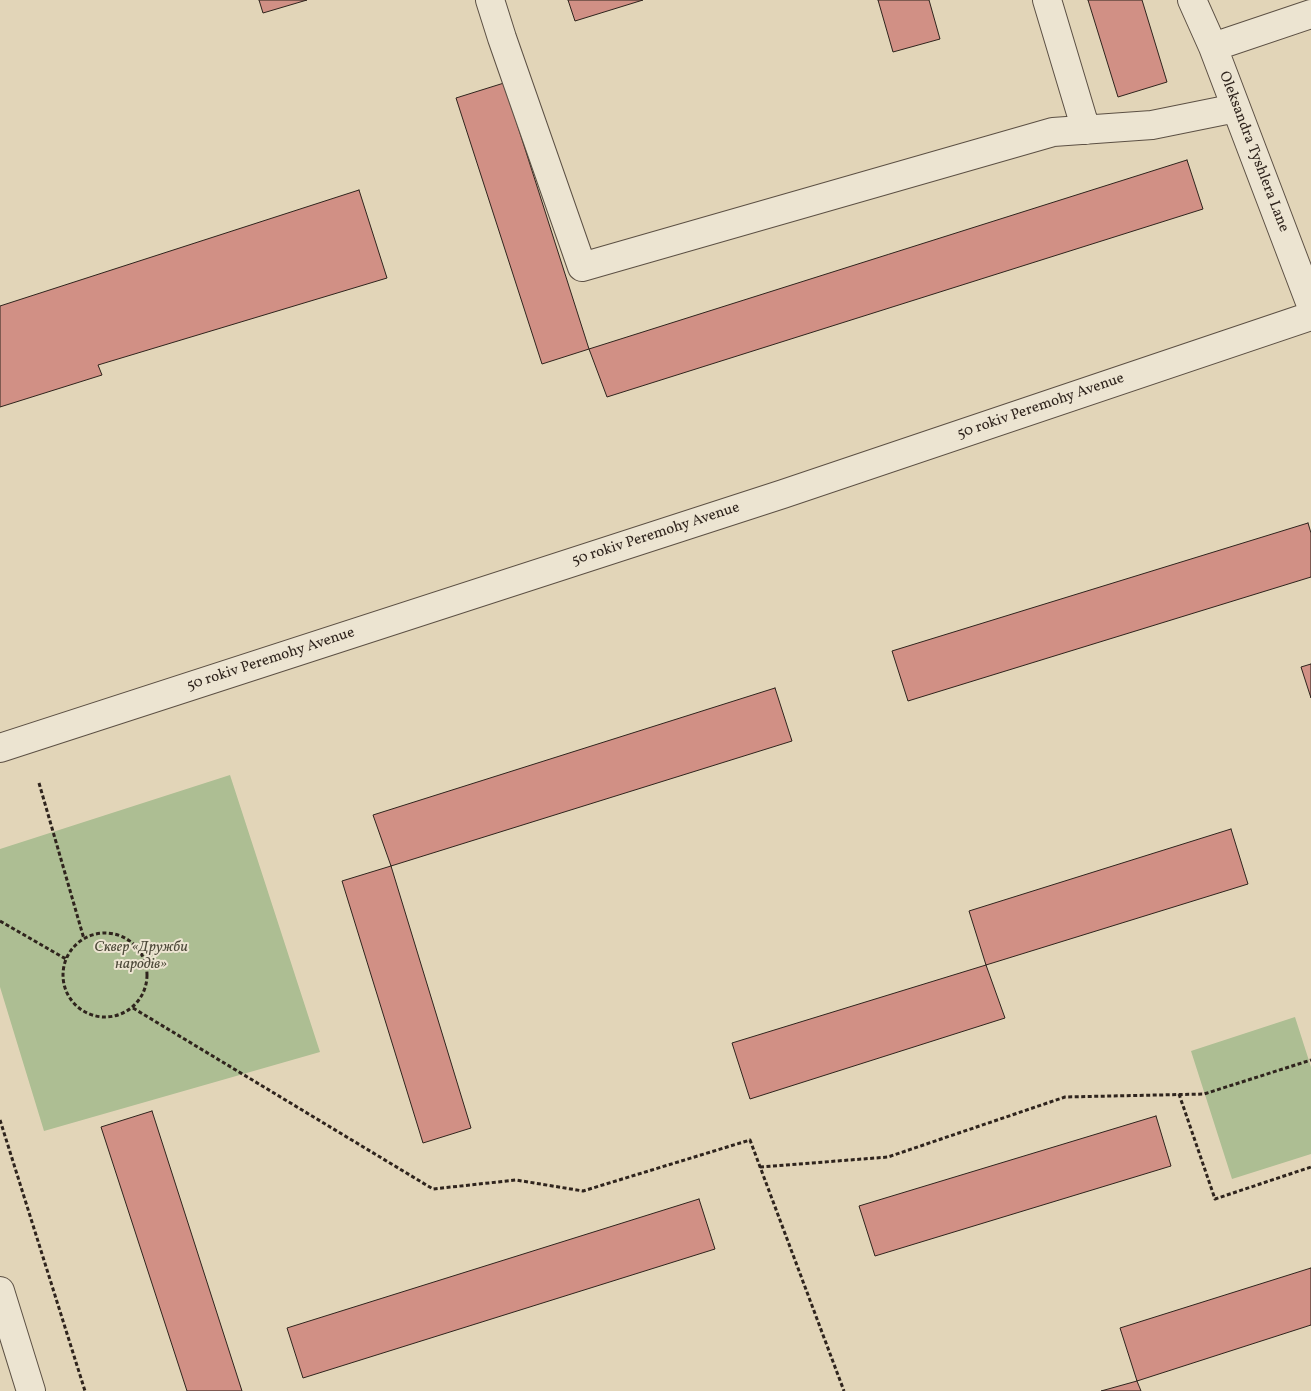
<!DOCTYPE html>
<html>
<head>
<meta charset="utf-8">
<style>
	body { margin:0 }
	canvas { display:block; background:#e2d5b8 }
</style>
</head>
<body>
<canvas width="1311" height="1391"></canvas>
<script>
const ctx = document.querySelector('canvas').getContext('2d');
ctx.lineJoin = 'round';
function paint(path, color) {
  ctx.fillStyle = color;
  ctx.fill(path, 'evenodd');
}
function shape(rows) {
  const path = new Path2D();
  for (const r of rows) {
    if (r.length === 3) {
      path.moveTo(r[0] + r[2], r[1]);
      path.arc(r[0], r[1], r[2], 0, 2 * Math.PI);
      continue;
    }
    path.moveTo(r[0], r[1]);
    for (let i = 2; i < r.length; i += 2) path.lineTo(r[i], r[i + 1]);
  }
  return path;
}
function trace(path, color, width, dash) {
  ctx.strokeStyle = color;
  ctx.lineWidth = width;
  ctx.lineCap = dash ? 'butt' : 'round';
  ctx.setLineDash(dash || []);
  ctx.stroke(path);
}
function label(font, color, halo, rows, align = 'center') {
  ctx.font = font + ' Vollkorn,serif';
  ctx.lineWidth = 4;
  ctx.setLineDash([]);
  ctx.textBaseline = 'middle';
  ctx.strokeStyle = halo;
  ctx.fillStyle = color;
  for (const [text, x, y, turn = 0] of rows) {
    ctx.save();
    ctx.translate(x, y);
    ctx.rotate((+turn || 0) * Math.PI / 180);
    ctx.textAlign = isNaN(turn) ? turn : align;
    if (halo) ctx.strokeText(text, 0, 0);
    ctx.fillText(text, 0, 0);
    ctx.restore();
  }
}
const green = shape([
	[230,775,320,1052,44,1131,0,987,0,849],
	[1295,1017,1311,1067,1311,1154,1232,1179,1191,1051]
]);
const building = shape([
	[259,0,307,0,263,13,259,0],
	[568,0,643,0,575,21,568,0],
	[878,0,929,0,940,39,893,52,878,0],
	[1088,0,1142,0,1167,82,1118,97,1088,0],
	[504,83,589,349,542,364,456,98,504,83],
	[1187,160,1203,209,607,397,589,349,1187,160],
	[359,190,387,278,98,365,102,375,0,407,0,306,359,190],
	[1308,523,1311,533,1311,577,908,701,892,651,1308,523],
	[1311,664,1311,698,1301,667,1311,664],
	[775,688,792,741,391,866,373,815,775,688],
	[1231,829,1248,884,986,965,969,911,1231,829],
	[391,866,471,1128,423,1143,342,881,391,866],
	[986,965,1005,1018,750,1099,732,1043,986,965],
	[152,1111,242,1391,187,1391,101,1127,152,1111],
	[1156,1116,1171,1166,875,1256,859,1206,1156,1116],
	[699,1199,715,1249,303,1378,287,1328,699,1199],
	[1311,1268,1311,1325,1137,1381,1120,1328,1311,1268],
	[1137,1381,1141,1391,1101,1391,1137,1381]
]);
const path = shape([
	[39,783,84,939],
	[0,921,66,959],
	[105,975,42],
	[133,1008,433,1189,516,1180,583,1191,750,1140,844,1391],
	[1179,1094,1215,1199,1311,1167],
	[0,1120,85,1391],
	[760,1167,888,1157,1065,1097,1204,1094,1311,1060]
]);
const minor = shape([
	[490,0,502,38,582,267,1053,132,1152,125,1236,108],
	[1047,0,1086,130],
	[1192,0,1213,47,1311,305],
	[1213,47,1311,14],
	[0,748,783,494,1311,316],
	[0,1291,31,1391]
]);
const streetNames = [
	["Oleksandra Tyshlera Lane",1253,152,69],
	["50 rokiv Peremohy Avenue",1041,407,-19],
	["50 rokiv Peremohy Avenue",656,535,-18],
	["50 rokiv Peremohy Avenue",271,660,-18]
];
const parkNames = [
	["Сквер «Дружби",141,948],
	["народів»",141,965]
];
paint(green, '#adbe93');
paint(building, '#d19085');
trace(building, '#2f241d', 1);
trace(minor, '#5c5044', 30);
trace(path, '#2f241d', 3, [4, 2.5]);
trace(minor, '#ece4d1', 28);
label('15px', '#2f241d', '#ece4d1', streetNames);
label('italic 15px', '#4e4a3a', '#ece4d1', parkNames);
</script>
</body>
</html>
